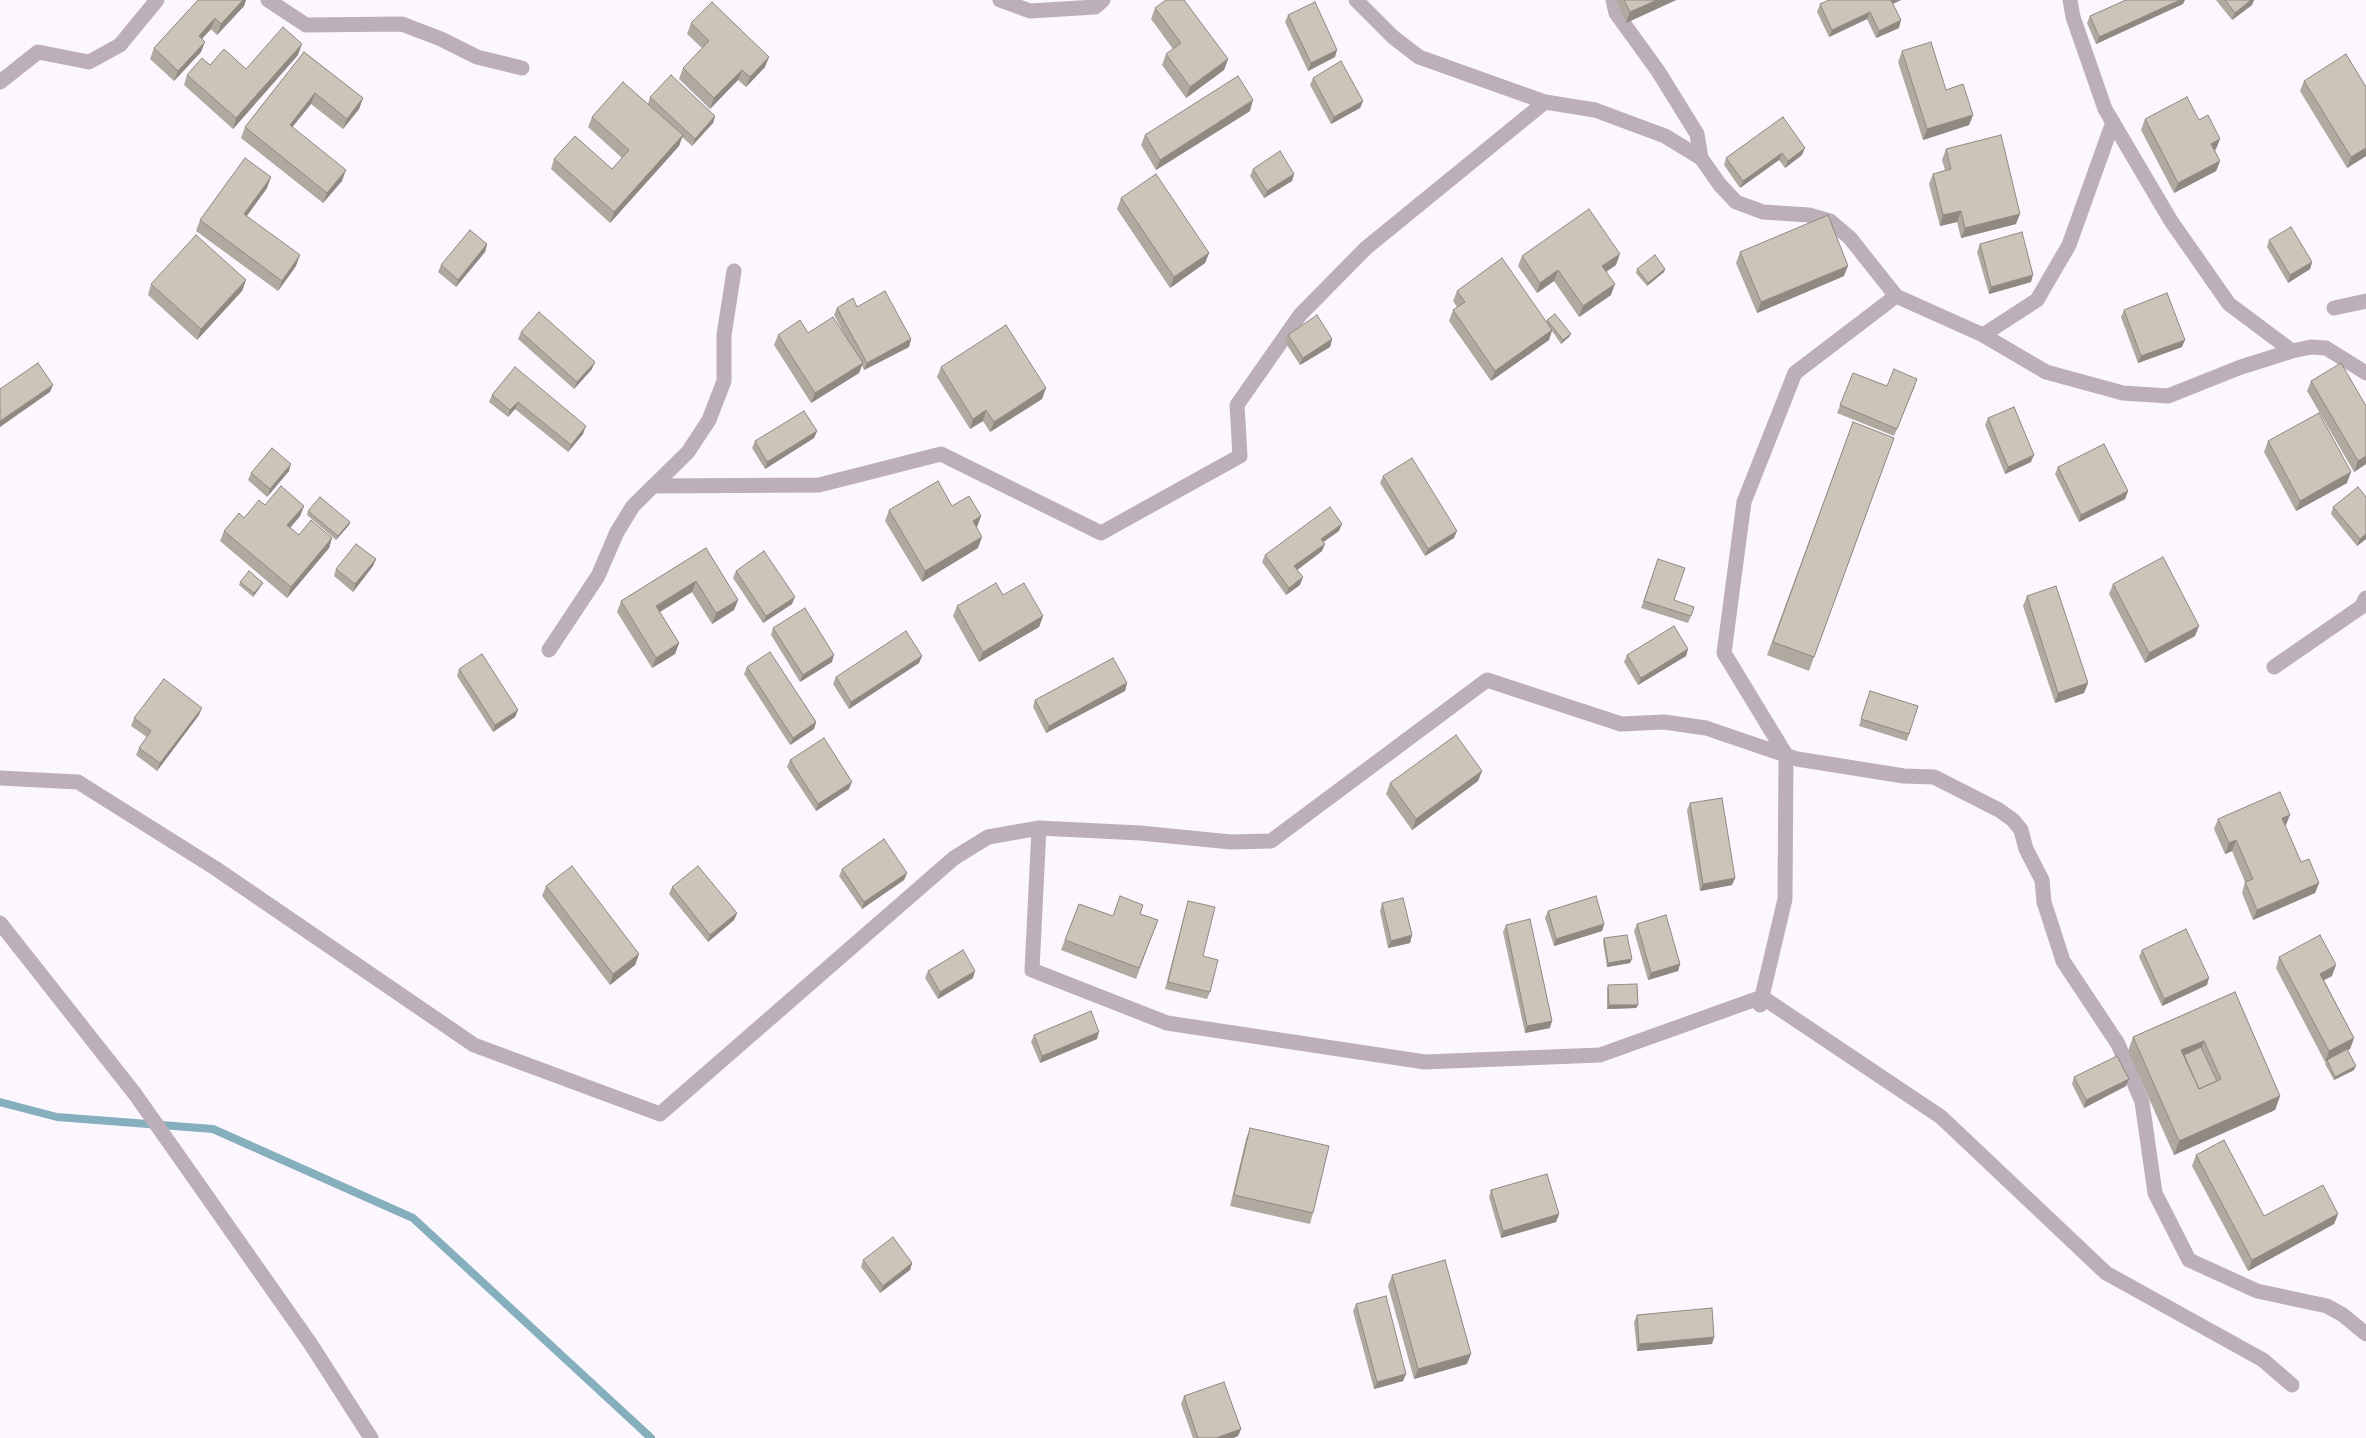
<!DOCTYPE html>
<html>
<head>
<meta charset="utf-8">
<style>
	body { margin:0 }
	canvas { display:block; background:#fcf7ff }
</style>
</head>
<body>
<canvas width="2366" height="1438"></canvas>
<script>
const ctx = document.querySelector('canvas').getContext('2d');
ctx.lineJoin = 'round';
function shape(rows) {
  const path = new Path2D();
  for (const r of rows) {
    path.moveTo(r[0], r[1]);
    for (let i = 2; i < r.length; i += 2) path.lineTo(r[i], r[i + 1]);
  }
  return path;
}
function trace(path, color, width, dash) {
  ctx.strokeStyle = color;
  ctx.lineWidth = width;
  ctx.lineCap = dash ? 'butt' : 'round';
  ctx.setLineDash(dash || []);
  ctx.stroke(path);
}
function paint(path, color) {
  ctx.fillStyle = color;
  ctx.fill(path, 'evenodd');
}
const stream = shape([
	[0,1102,57,1117,213,1129,413,1218,651,1438]
]);
const minor = shape([
	[268,0,306,25,402,24,441,39,477,57,522,68],
	[1000,0,1030,11,1095,7,1103,0],
	[1356,0,1393,37,1419,57,1545,102,1595,110,1665,136,1701,158,1720,185,1736,202,1763,212,1809,215,1830,221,1850,238,1896,296,1983,335,2046,372,2123,393,2168,396,2241,367,2292,351,2311,347,2326,348,2366,373],
	[1613,0,1616,13,1658,71,1697,134,1701,158],
	[2070,0,2073,17,2105,109,2171,221,2229,304,2292,351],
	[0,82,38,52,89,62,120,45,157,0],
	[2334,308,2366,301],
	[1983,335,2037,300,2069,245,2113,122],
	[655,486,819,485,941,454,1101,533,1240,456,1237,405,1300,315,1366,248,1545,102],
	[549,650,598,576,617,532,633,506,688,452,709,420,724,381,724,335,734,271],
	[2274,667,2361,607,2366,598],
	[0,778,78,782,215,868,474,1045,660,1114,954,858,988,837,1039,828,1140,833,1231,842,1271,841,1487,680,1621,724,1664,722,1706,728,1797,759,1904,776,1934,777,1999,810,2013,820,2021,830,2026,849,2042,880,2044,902,2063,961,2118,1044,2142,1102,2155,1193,2189,1260,2257,1291,2327,1306,2343,1315,2366,1334],
	[1039,828,1032,970,1167,1023,1425,1062,1600,1055,1762,997,1941,1117,2106,1273,2263,1360,2292,1385],
	[0,923,135,1094,310,1343,371,1438],
	[1760,1005,1785,899,1786,755,1724,653,1744,502,1795,373,1896,296]
]);
const wall = shape([
	[198,0,246,0,244,6,217,35,211,29,202,39,201,52,174,81,150,59,154,48],
	[1616,0,1676,0,1626,23],
	[1829,0,1901,0,1893,4,1899,28,1876,38,1867,19,1829,37,1817,12,1820,4],
	[2216,0,2254,0,2252,5,2232,20],
	[2183,4,2096,44,2087,23,2090,16],
	[1155,8,1228,59,1224,70,1186,98,1162,65,1166,54,1173,49,1151,19],
	[1288,15,1335,57,1308,71,1285,22],
	[691,23,765,67,746,87,738,80,710,109,679,79,683,68,702,48,687,34],
	[1902,51,1946,90,1973,115,1969,125,1923,140,1898,62],
	[304,52,363,98,359,109,343,129,311,104,292,127,342,181,323,203,241,138,245,127],
	[298,55,233,129,184,85,187,75,210,65,246,69],
	[1313,78,1363,101,1360,108,1331,124,1310,85],
	[2304,81,2366,156,2347,168,2300,91],
	[650,97,715,116,713,123,692,146,682,137,679,146,610,223,551,169,554,159,612,169,622,158,588,127,592,117,648,104],
	[1250,111,1156,170,1141,145,1145,135],
	[1783,117,1802,155,1785,168,1779,160,1740,188,1724,165,1726,158],
	[2145,119,2199,120,2220,139,2216,149,2215,150,2220,161,2216,171,2174,193,2141,130],
	[1946,149,2016,224,1961,238,1957,222,1940,226,1929,184,1933,174,1945,170,1942,160],
	[1253,169,1294,174,1292,181,1264,198,1250,176],
	[267,188,247,216,296,266,278,291,196,231,200,220],
	[1121,198,1209,253,1205,263,1170,288,1117,209],
	[2269,240,2312,262,2310,269,2288,283,2267,247],
	[487,244,485,252,456,287,438,272,441,265],
	[1980,244,2031,282,1989,294,1977,252],
	[1740,252,1844,276,1757,313,1736,263],
	[1522,256,1616,265,1606,271,1611,295,1579,317,1554,281,1537,293,1518,266],
	[1637,269,1665,269,1664,272,1647,286,1636,273],
	[246,280,242,291,197,340,148,295,151,284],
	[1457,291,1547,321,1547,320,1571,334,1569,337,1561,344,1552,331,1549,340,1491,381,1449,321,1453,310,1457,307,1453,301],
	[857,307,911,339,909,347,864,370,862,365,859,373,811,403,774,345,778,335,808,333,846,337,834,315,837,308],
	[2124,310,2182,347,2138,363,2121,317],
	[521,332,592,369,574,389,518,339],
	[1288,335,1332,339,1330,347,1300,365,1285,342],
	[515,367,583,434,568,452,515,409,508,417,489,402,492,395],
	[941,367,1046,388,1042,399,990,432,983,421,970,429,937,377],
	[1853,373,1887,386,1915,386,1894,436,1837,413],
	[2311,381,2366,406,2366,464,2354,472,2307,391],
	[1988,418,2031,462,2005,474,1985,425],
	[1853,422,1894,438,1809,671,1767,655],
	[817,431,814,438,765,469,752,448,755,441],
	[2268,441,2347,483,2296,511,2264,452],
	[2058,467,2128,491,2125,499,2079,522,2055,474],
	[289,471,267,497,248,480,251,473],
	[1383,476,1454,538,1425,556,1380,483],
	[2366,497,2366,539,2357,546,2331,514,2333,507],
	[265,505,304,506,300,516,290,528,299,535,332,538,329,548,287,598,220,541,224,531],
	[952,506,981,516,977,527,976,528,978,548,922,582,885,521,889,510],
	[308,511,350,522,349,525,336,540,307,515],
	[1339,531,1323,542,1322,551,1297,570,1300,585,1286,595,1262,562,1265,555],
	[706,548,738,600,734,610,712,624,692,592,660,612,679,643,675,654,652,668,617,612,621,601],
	[376,559,373,566,353,592,334,576,336,569],
	[1658,559,1674,600,1691,616,1688,623,1641,608],
	[736,571,792,604,763,623,733,578],
	[240,582,261,586,253,597,239,585],
	[2113,584,2195,636,2145,663,2109,594],
	[1003,595,1043,616,1039,627,979,662,953,616,957,606],
	[2027,596,2088,683,2084,693,2055,703,2023,606],
	[773,628,832,662,800,682,771,635],
	[1688,649,1686,656,1638,685,1624,662,1627,655],
	[922,656,919,663,849,709,833,684,836,677],
	[747,667,816,722,814,729,790,745,744,674],
	[459,669,518,710,515,717,493,732,457,676],
	[1127,683,1125,691,1046,733,1033,707,1035,700],
	[1867,699,1909,734,1907,741,1859,726],
	[199,715,157,771,136,755,139,748,147,737,131,726,134,718],
	[790,760,849,789,816,811,787,767],
	[1482,771,1478,781,1412,830,1386,794,1390,783],
	[1690,803,1735,878,1732,885,1700,891,1687,810],
	[2218,819,2286,825,2285,826,2301,862,2319,883,2315,893,2253,920,2242,893,2245,882,2232,851,2225,854,2214,829],
	[842,869,907,873,904,880,862,909,839,876],
	[546,886,639,954,635,965,610,985,542,896],
	[672,887,737,913,734,920,708,942,669,894],
	[1188,901,1203,956,1210,992,1207,999,1165,989,1186,908],
	[1382,903,1412,935,1410,943,1388,948,1380,911],
	[1079,904,1113,916,1140,914,1158,920,1136,979,1061,950],
	[1548,911,1604,924,1602,931,1554,946,1545,918],
	[1637,924,1680,964,1678,971,1648,980,1634,931],
	[1506,925,1550,1028,1525,1033,1503,932],
	[1604,938,1630,963,1607,967,1603,942],
	[2142,950,2207,985,2162,1006,2139,957],
	[2279,957,2332,976,2324,980,2354,1038,2350,1049,2347,1050,2354,1070,2334,1080,2325,1064,2326,1061,2325,1062,2276,968],
	[928,971,973,978,938,999,925,978],
	[1608,985,1638,1005,1636,1008,1607,1009,1607,989],
	[2235,992,2280,1096,2275,1110,2174,1155,2128,1051,2133,1037],
	[1034,1035,1097,1039,1040,1063,1031,1042],
	[2074,1077,2126,1086,2084,1108,2072,1084],
	[1250,1128,1313,1213,1310,1224,1230,1206,1246,1139],
	[2196,1155,2264,1216,2338,1214,2334,1224,2248,1271,2192,1166],
	[1491,1190,1559,1214,1556,1222,1501,1238,1489,1197],
	[863,1260,912,1263,910,1270,880,1293,861,1267],
	[1392,1275,1467,1364,1414,1379,1388,1286],
	[1356,1304,1406,1374,1403,1381,1374,1389,1353,1311],
	[1637,1315,1714,1337,1712,1344,1637,1351,1634,1322],
	[1184,1396,1241,1429,1238,1436,1233,1438,1193,1438,1181,1404]
]);
const shadedWall = shape([
	[243,0,246,0,244,6,217,35,221,24],
	[1657,0,1676,0,1626,23,1630,12],
	[1891,0,1901,0,1888,6],
	[2180,0,2185,0,2183,4,2096,44,2099,37],
	[2251,0,2254,0,2252,5,2232,20,2235,13],
	[1870,12,1867,19,1829,37,1832,30],
	[215,18,211,29,195,46,199,36],
	[1901,20,1899,28,1876,38,1879,31],
	[205,42,201,52,174,81,178,71],
	[302,44,298,55,233,129,236,118],
	[1337,50,1335,57,1308,71,1311,63],
	[769,57,765,67,746,87,750,77],
	[1228,59,1224,70,1186,98,1190,87],
	[742,70,738,80,710,109,714,98],
	[315,93,311,104,286,135,290,125],
	[363,98,359,109,343,129,347,119],
	[1253,100,1250,111,1156,170,1160,160],
	[1363,101,1360,108,1331,124,1334,117],
	[1973,115,1969,125,1923,140,1927,129],
	[715,116,713,123,692,146,695,139],
	[683,135,679,146,610,223,614,212],
	[2220,139,2216,149,2207,154,2211,144],
	[1805,148,1802,155,1785,168,1788,161],
	[2366,148,2366,156,2347,168,2351,157],
	[1782,153,1779,160,1740,188,1743,181],
	[2220,161,2216,171,2174,193,2178,183],
	[346,170,342,181,323,203,327,193],
	[1294,174,1292,181,1264,198,1267,191],
	[271,177,267,188,240,225,244,214],
	[1961,211,1957,222,1940,226,1943,215],
	[2020,214,2016,224,1961,238,1965,228],
	[487,244,485,252,456,287,458,280],
	[1209,253,1205,263,1170,288,1174,277],
	[1620,254,1616,265,1599,277,1602,266],
	[300,255,296,266,278,291,282,281],
	[2312,262,2310,269,2288,283,2290,275],
	[1848,266,1844,276,1757,313,1761,302],
	[1665,269,1664,272,1647,286,1648,283],
	[1558,270,1554,281,1537,293,1540,283],
	[2033,275,2031,282,1989,294,1991,287],
	[246,280,242,291,197,340,201,329],
	[1615,284,1611,295,1579,317,1583,306],
	[1552,330,1549,340,1491,381,1495,371],
	[1571,334,1569,337,1561,344,1563,340],
	[911,339,909,347,864,370,867,363],
	[1332,339,1330,347,1300,365,1303,358],
	[2185,340,2182,347,2138,363,2141,356],
	[595,362,592,369,574,389,577,382],
	[863,363,859,373,811,403,815,393],
	[53,385,50,392,0,427,0,421],
	[1046,388,1042,399,990,432,994,422],
	[518,402,515,409,508,417,510,410],
	[986,410,983,421,970,429,973,419],
	[586,426,583,434,568,452,571,445],
	[817,431,814,438,765,469,767,462],
	[2034,455,2031,462,2005,474,2008,467],
	[2366,456,2366,464,2354,472,2358,461],
	[291,464,289,471,267,497,270,489],
	[2351,472,2347,483,2296,511,2300,501],
	[2128,491,2125,499,2079,522,2081,515],
	[304,506,300,516,283,536,287,525],
	[981,516,977,527,969,532,973,521],
	[350,522,349,525,336,540,338,536],
	[1342,524,1339,531,1318,546,1321,539],
	[1457,531,1454,538,1425,556,1428,549],
	[2366,534,2366,539,2357,546,2360,539],
	[982,537,978,548,922,582,925,571],
	[332,538,329,548,287,598,291,587],
	[1325,544,1322,551,1292,574,1294,566],
	[376,559,373,566,353,592,355,584],
	[1303,577,1300,585,1286,595,1289,588],
	[696,581,692,592,653,616,656,606],
	[263,583,261,586,253,597,254,593],
	[795,597,792,604,763,623,766,616],
	[738,600,734,610,712,624,716,613],
	[1043,616,1039,627,979,662,983,652],
	[2199,626,2195,636,2145,663,2149,653],
	[679,643,675,654,652,668,656,658],
	[1688,649,1686,656,1638,685,1641,678],
	[834,655,832,662,800,682,803,675],
	[922,656,919,663,849,709,851,702],
	[1127,683,1125,691,1046,733,1049,726],
	[2088,683,2084,693,2055,703,2058,693],
	[202,708,199,715,157,771,160,763],
	[518,710,515,717,493,732,495,725],
	[816,722,814,729,790,745,793,738],
	[1482,771,1478,781,1412,830,1416,819],
	[852,782,849,789,816,811,818,804],
	[2290,815,2286,825,2278,829,2282,818],
	[2236,840,2232,851,2225,854,2229,843],
	[907,873,904,880,862,909,864,902],
	[1735,878,1732,885,1700,891,1703,884],
	[2319,883,2315,893,2253,920,2257,910],
	[737,913,734,920,708,942,710,935],
	[1604,924,1602,931,1554,946,1556,939],
	[1412,935,1410,943,1388,948,1391,941],
	[639,954,635,965,610,985,613,974],
	[1632,959,1630,963,1607,967,1608,963],
	[1680,964,1678,971,1648,980,1651,973],
	[2336,965,2332,976,2316,984,2320,974],
	[975,971,973,978,938,999,940,992],
	[2209,978,2207,985,2162,1006,2164,999],
	[1609,1005,1638,1005,1636,1008,1607,1009],
	[1552,1021,1550,1028,1525,1033,1527,1026],
	[1099,1032,1097,1039,1040,1063,1042,1056],
	[2354,1038,2350,1049,2327,1061,2327,1060,2325,1062,2329,1051],
	[2204,1041,2199,1054,2181,1062,2181,1050],
	[2356,1066,2354,1070,2334,1080,2335,1077],
	[2129,1079,2126,1086,2084,1108,2086,1100],
	[2280,1096,2275,1110,2174,1155,2179,1141],
	[1559,1214,1556,1222,1501,1238,1503,1231],
	[2338,1214,2334,1224,2248,1271,2252,1260],
	[912,1263,910,1270,880,1293,883,1286],
	[1714,1337,1712,1344,1637,1351,1639,1344],
	[1471,1354,1467,1364,1414,1379,1418,1369],
	[1406,1374,1403,1381,1374,1389,1377,1382],
	[1241,1429,1238,1436,1233,1438,1216,1438]
]);
const building = shape([
	[198,0,243,0,221,24,215,18,199,36,205,42,178,71,154,48,198,0],
	[1166,0,1184,0,1228,59,1190,87,1166,54,1181,43,1155,8,1166,0],
	[1624,0,1657,0,1630,12,1624,0],
	[1829,0,1891,0,1901,20,1879,31,1870,12,1832,30,1820,4,1829,0],
	[2126,0,2180,0,2099,37,2090,16,2126,0],
	[2225,0,2251,0,2235,13,2225,0],
	[712,2,769,57,750,77,742,70,714,98,683,68,709,41,691,23,712,2],
	[1315,2,1337,50,1311,63,1288,15,1315,2],
	[283,27,302,44,236,118,187,75,202,58,210,65,224,49,246,69,283,27],
	[1931,42,1946,90,1963,84,1973,115,1927,129,1902,51,1931,42],
	[304,52,363,98,347,119,315,93,290,125,346,170,327,193,245,127,304,52],
	[2346,54,2366,87,2366,148,2351,157,2304,81,2346,54],
	[1341,61,1363,101,1334,117,1313,78,1341,61],
	[671,75,715,116,695,139,650,97,671,75],
	[1238,76,1253,100,1160,160,1145,135,1238,76],
	[623,82,683,135,614,212,554,159,575,136,612,169,629,150,592,117,623,82],
	[2187,97,2199,120,2208,115,2220,139,2211,144,2220,161,2178,183,2145,119,2187,97],
	[1783,117,1805,148,1788,161,1782,153,1743,181,1726,158,1783,117],
	[2001,135,2020,214,1965,228,1961,211,1943,215,1933,174,1951,169,1946,149,2001,135],
	[1280,151,1294,174,1267,191,1253,169,1280,151],
	[245,158,271,177,244,214,300,255,282,281,200,220,245,158],
	[1156,174,1209,253,1174,277,1121,198,1156,174],
	[1589,209,1620,254,1602,266,1615,284,1583,306,1558,270,1540,283,1522,256,1589,209],
	[1828,215,1848,266,1761,302,1740,252,1828,215],
	[2291,227,2312,262,2290,275,2269,240,2291,227],
	[470,230,487,244,458,280,441,265,470,230],
	[2022,232,2033,275,1991,287,1980,244,2022,232],
	[196,235,246,280,201,329,151,284,196,235],
	[1655,255,1665,269,1648,283,1637,269,1655,255],
	[1502,258,1552,330,1495,371,1453,310,1465,302,1457,291,1502,258],
	[885,291,911,339,867,363,837,308,853,298,857,307,885,291],
	[2167,293,2185,340,2141,356,2124,310,2167,293],
	[539,312,595,362,577,382,521,332,539,312],
	[1555,314,1571,334,1563,340,1547,320,1555,314],
	[1317,315,1332,339,1303,358,1288,335,1317,315],
	[833,317,863,363,815,393,778,335,800,320,808,333,833,317],
	[1006,325,1046,388,994,422,986,410,973,419,941,367,1006,325],
	[38,363,53,385,0,421,0,389,38,363],
	[2341,363,2366,406,2366,456,2358,461,2311,381,2341,363],
	[515,367,586,426,571,445,518,402,510,410,492,395,515,367],
	[1894,369,1917,379,1897,429,1840,405,1853,373,1887,386,1894,369],
	[2014,407,2034,455,2008,467,1988,418,2014,407],
	[804,411,817,431,767,462,755,441,804,411],
	[2319,413,2351,472,2300,501,2268,441,2319,413],
	[1853,422,1894,438,1814,657,1773,642,1853,422],
	[2104,444,2128,491,2081,515,2058,467,2104,444],
	[272,448,291,464,270,489,251,473,272,448],
	[1412,458,1457,531,1428,549,1383,476,1412,458],
	[938,481,952,506,969,496,981,516,973,521,982,537,925,571,889,510,938,481],
	[281,486,304,506,287,525,299,535,311,520,332,538,291,587,224,531,239,513,244,518,259,500,265,505,281,486],
	[2358,487,2366,497,2366,534,2360,539,2333,507,2358,487],
	[320,497,350,522,338,536,308,511,320,497],
	[1330,507,1342,524,1321,539,1325,544,1294,566,1303,577,1289,588,1265,555,1330,507],
	[356,544,376,559,355,584,336,569,356,544],
	[706,548,738,600,716,613,696,581,656,606,679,643,656,658,621,601,706,548],
	[764,551,795,597,766,616,736,571,764,551],
	[2163,557,2199,626,2149,653,2113,584,2163,557],
	[1658,559,1685,568,1674,600,1694,607,1691,616,1644,601,1658,559],
	[249,571,263,583,254,593,240,582,249,571],
	[996,583,1003,595,1024,583,1043,616,983,652,957,606,996,583],
	[2056,586,2088,683,2058,693,2027,596,2056,586],
	[805,608,834,655,803,675,773,628,805,608],
	[1674,626,1688,649,1641,678,1627,655,1674,626],
	[906,631,922,656,851,702,836,677,906,631],
	[770,652,816,722,793,738,747,667,770,652],
	[482,654,518,710,495,725,459,669,482,654],
	[1113,658,1127,683,1049,726,1035,700,1113,658],
	[164,679,202,708,160,763,139,748,151,731,134,718,164,679],
	[1870,691,1918,706,1909,734,1861,719,1870,691],
	[1456,735,1482,771,1416,819,1390,783,1456,735],
	[824,738,852,782,818,804,790,760,824,738],
	[2280,792,2290,815,2282,818,2301,862,2309,859,2319,883,2257,910,2245,882,2253,879,2236,840,2229,843,2218,819,2280,792],
	[1722,798,1735,878,1703,884,1690,803,1722,798],
	[884,839,907,873,864,902,842,869,884,839],
	[572,866,639,954,613,974,546,886,572,866],
	[698,866,737,913,710,935,672,887,698,866],
	[1120,896,1143,905,1140,914,1158,920,1139,968,1065,940,1079,904,1113,916,1120,896],
	[1596,896,1604,924,1556,939,1548,911,1596,896],
	[1403,898,1412,935,1391,941,1382,903,1403,898],
	[1188,901,1215,907,1203,956,1218,960,1210,992,1168,982,1188,901],
	[1666,915,1680,964,1651,973,1637,924,1666,915],
	[1530,919,1552,1021,1527,1026,1506,925,1530,919],
	[2186,929,2209,978,2164,999,2142,950,2186,929],
	[1627,935,1632,959,1608,963,1604,938,1627,935],
	[2320,935,2336,965,2320,974,2354,1038,2329,1051,2279,957,2320,935],
	[963,950,975,971,940,992,928,971,963,950],
	[1637,984,1638,1005,1609,1005,1608,985,1637,984],
	[2235,992,2280,1096,2179,1141,2133,1037,2235,992],
	[2204,1041,2221,1079,2199,1089,2181,1050,2204,1041],
	[1091,1011,1099,1032,1042,1056,1034,1035,1091,1011],
	[2201,1047,2217,1081,2199,1089,2184,1055,2201,1047],
	[2347,1049,2356,1066,2335,1077,2327,1060,2347,1049],
	[2117,1056,2129,1079,2086,1100,2074,1077,2117,1056],
	[1250,1128,1329,1146,1313,1213,1234,1195,1250,1128],
	[2224,1140,2264,1216,2323,1185,2338,1214,2252,1260,2196,1155,2224,1140],
	[1547,1174,1559,1214,1503,1231,1491,1190,1547,1174],
	[893,1237,912,1263,883,1286,863,1260,893,1237],
	[1445,1260,1471,1354,1418,1369,1392,1275,1445,1260],
	[1386,1296,1406,1374,1377,1382,1356,1304,1386,1296],
	[1712,1308,1714,1337,1639,1344,1637,1315,1712,1308],
	[1224,1382,1241,1429,1216,1438,1198,1438,1184,1396,1224,1382]
]);
trace(stream, '#86afbd', 8);
trace(minor, '#bdafb9', 15);
paint(wall, '#afa99f');
paint(shadedWall, '#8f8982');
paint(building, '#ccc4b9');
trace(building, '#8f8982', 1);
</script>
</body>
</html>
